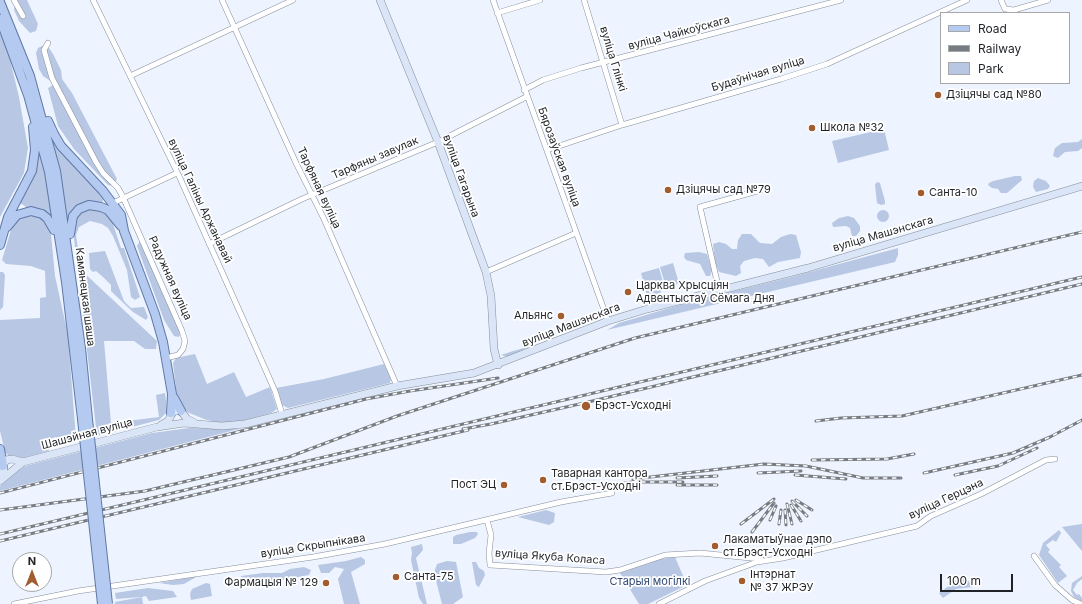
<!DOCTYPE html>
<html>
<head>
<meta charset="utf-8">
<style>
	body { margin:0 }
	#map { position:relative; width:1082px; height:604px; overflow:hidden; background:#edf4ff; font-family:Inter,sans-serif }
	canvas { display:block }
	.legend { position:absolute; left:940px; top:12px; width:130px; height:72px; box-sizing:border-box; background:#fff; border:1px solid #a5a7a9; margin:0; padding:5px 7px; list-style:none; font-size:12px; color:#1f2227 }
	.legend li { display:flex; align-items:center; gap:8px; height:20px }
	.legend b { width:20px; border:1px solid #a5a7a9 }
	.north { position:absolute; left:12px; top:552px; width:40px; height:40px; box-sizing:border-box; background:#fff; border:1px solid #a5a7a9; border-radius:50%; rotate:0deg; font-size:11px; font-weight:700; line-height:16px; text-align:center; color:#1f2227 }
	.north::after { content:''; display:block; margin:auto; width:14px; height:18px; background:#a15c2f; clip-path:polygon(50% 0,100% 100%,50% 72%,0 100%) }
	.scale { position:absolute; left:940px; top:574px; width:73px; height:18px; box-sizing:border-box; border:2px solid #1f2227; border-top:0; padding-left:5px; font-size:12px; line-height:14px; white-space:nowrap; color:#1f2227; -webkit-text-stroke:3px #fff; paint-order:stroke }
</style>
</head>
<body>
<div id="map">
<canvas width="1082" height="604"></canvas>
<ul class="legend">
<li><b style="height:5px;background:#b4caf1"></b>Road</li>
<li><b style="height:5px;background:#777c83"></b>Railway</li>
<li><b style="height:11px;background:#b8c7e3"></b>Park</li>
</ul>
<div class="north">N</div>
<div class="scale">100 m</div>
</div>
<script>
const ctx = document.querySelector('canvas').getContext('2d');
ctx.lineJoin = 'round';
function paint(path, color) {
  ctx.fillStyle = color;
  ctx.fill(path, 'evenodd');
}
function shape(rows) {
  const path = new Path2D();
  for (const r of rows) {
    if (r.length === 3) {
      path.moveTo(r[0] + r[2], r[1]);
      path.arc(r[0], r[1], r[2], 0, 2 * Math.PI);
      continue;
    }
    path.moveTo(r[0], r[1]);
    for (let i = 2; i < r.length; i += 2) path.lineTo(r[i], r[i + 1]);
  }
  return path;
}
function trace(path, color, width, dash) {
  ctx.strokeStyle = color;
  ctx.lineWidth = width;
  ctx.lineCap = dash ? 'butt' : 'round';
  ctx.setLineDash(dash || []);
  ctx.stroke(path);
}
function label(font, color, halo, rows, align = 'center') {
  ctx.font = font + ' Inter,sans-serif';
  ctx.lineWidth = 3.5;
  ctx.setLineDash([]);
  ctx.textBaseline = 'middle';
  ctx.strokeStyle = halo;
  ctx.fillStyle = color;
  for (const [text, x, y, turn = 0] of rows) {
    ctx.save();
    ctx.translate(x, y);
    ctx.rotate((+turn || 0) * Math.PI / 180);
    ctx.textAlign = isNaN(turn) ? turn : align;
    if (halo) ctx.strokeText(text, 0, 0);
    ctx.fillText(text, 0, 0);
    ctx.restore();
  }
}
const green = shape([
	[15,0,27,0,38,24,36,31,30,33,19,21,14,10],
	[0,33,7,47,19,97,28,148,24,173,0,217],
	[42,46,49,48,53,54,61,70,62,79,72,93,117,179,113,186,108,185,74,149,58,126,48,88,53,85,52,82,43,76,39,69,36,53,38,48],
	[884,129,889,150,838,163,832,141],
	[1082,139,1082,148,1078,151,1065,152,1058,158,1053,156,1055,148,1062,143,1078,142],
	[53,140,105,198,101,203,84,203,71,212,67,218],
	[39,142,47,180,52,217,26,209,25,206,18,202],
	[1015,176,1021,176,1022,180,1007,193,1001,193,998,189,992,188,988,185,989,183,993,181],
	[1038,178,1046,181,1050,186,1048,189,1036,192,1033,187,1034,181],
	[877,182,880,183,885,201,885,204,881,205,877,203,875,185],
	[89,209,99,210,107,214,112,221,121,248,124,248,140,297,135,300,131,297,127,270,113,236,108,228,102,224,90,221,79,227,76,235,81,270,157,341,156,349,145,349,134,341,104,341,111,423,159,417,156,395,165,393,166,400,166,413,159,420,97,436,73,230,75,219,81,212],
	[883,216,6],
	[30,214,39,217,45,221,51,234,55,276,68,335,76,439,59,442,56,437,46,440,49,451,21,459,10,457,5,452,0,431,0,320,40,318,40,298,46,297,45,271,31,266,6,264,2,260,11,230,18,218],
	[848,216,854,218,860,226,860,231,856,236,852,236,850,228,846,226,833,227,832,223,839,218],
	[742,234,751,234,760,243,772,244,781,237,790,234,796,235,801,252,800,258,778,262,769,267,763,259,755,258,744,261,740,266,741,273,736,276,719,272,715,263,713,244,719,242,726,244,732,249,737,249,738,240],
	[140,241,179,329,180,334,179,337,174,336,164,320,137,246],
	[898,248,898,255,895,262,607,330,619,323,683,304,791,277],
	[105,251,124,301,131,308,144,307,148,317,146,320,133,312,115,295,111,291,111,285,103,277,96,271,93,272,90,269,89,253],
	[699,252,707,254,712,271,710,276,706,276,700,264,686,260,684,257,685,253],
	[673,263,679,283,666,287,660,267],
	[659,268,664,286,660,293,647,296,641,273],
	[0,272,3,272,5,275,3,307,0,310],
	[531,346,507,357,501,355,513,351],
	[195,354,207,384,234,372,246,397,270,387,277,409,271,413,238,422,215,422,204,419,187,412,182,408,177,396,173,363,176,358],
	[384,364,391,378,390,383,288,408,282,405,276,388,324,379],
	[189,428,239,429,0,491,0,486,10,476,25,466,152,433],
	[546,510,555,513,554,522,549,525,518,517],
	[1082,524,1082,551,1062,527],
	[1059,530,1061,533,1056,542,1053,540,1046,545,1050,550,1048,552,1061,565,1059,567,1067,576,1058,583,1039,555,1043,543],
	[470,532,477,532,478,534,475,538,461,544,453,544,453,537,456,535],
	[422,544,423,550,416,558,427,604,423,604,419,598,411,560,412,553,411,547],
	[361,557,365,560,365,564,351,572,360,604,344,604,338,579,344,569,335,567,329,573,321,573,318,565,346,561],
	[675,557,687,585,648,604,639,604,620,573,661,559],
	[447,561,456,562,463,597,453,604,442,604,434,573,437,564],
	[472,562,476,562,479,568,484,571,485,575,479,587,476,585],
	[304,567,311,570,309,575,244,587,240,583,241,576,263,573,282,573,290,569],
	[964,575,973,587,956,589,943,598,939,593],
	[198,576,184,584,173,585,159,583],
	[1082,576,1082,579,1077,583,1073,590,1077,595,1079,594,1082,598,1082,602,1074,597,1071,591,1072,583],
	[206,583,210,584,212,596,191,600,190,594,192,589],
	[148,588,173,591,177,597,149,601,146,596,142,597,143,604,115,604,115,602,142,597,116,599,115,593]
]);
const street = shape([
	[14,0,23,16],
	[93,0,179,176,252,339,275,391,282,414],
	[222,0,296,163,324,219,397,386],
	[493,0,608,321],
	[584,0,622,125],
	[1001,0,1005,9,1014,10,1048,0],
	[497,13,540,0],
	[48,43,44,50,52,78,96,162,103,173,118,188,123,197,182,331,185,341,183,349,178,355,166,358],
	[130,76,293,0],
	[524,90,543,80,581,68,841,0],
	[547,150,622,125,781,79,827,64,967,0],
	[113,203,177,173],
	[209,244,302,199,438,142,526,97],
	[486,272,576,233],
	[719,290,700,207,761,190],
	[487,520,491,535,489,553,490,565,606,572,620,570,665,555,700,553,761,559],
	[1034,556,1055,585,1072,600,1081,604],
	[14,604,78,591,313,557,385,544,561,502,612,493],
	[659,604,705,581,757,562,783,558,917,526,931,516,981,494,1046,460,1055,459]
]);
const secondary = shape([
	[380,0,438,142,486,272,491,296,494,349,498,365],
	[161,425,168,421,173,412,177,410,181,411,187,419,195,423],
	[3,478,4,464,6,460,12,459,23,462],
	[0,481,23,462,157,427,184,423,222,426,245,424,397,386,474,373,608,321,647,309,808,268,1082,186]
]);
const primary = shape([
	[0,2,30,76,56,171,81,348,88,419],
	[0,19,28,95,49,172,66,282,82,419],
	[48,121,54,134,61,146,103,191,121,215,124,231,155,314,163,342,172,394,171,413],
	[7,227,17,215,31,211,42,214,47,218,54,230],
	[70,234,73,216,79,209,89,205,101,207,108,210,121,226],
	[0,245,8,217,32,171,35,150,33,127],
	[174,398,181,411],
	[0,449,3,466]
]);
const rail = shape([
	[816,421,841,418,902,416,1082,375],
	[463,429,491,424,584,403,1082,284],
	[812,460,887,459,914,454],
	[758,473,801,471],
	[924,473,1013,453,1050,437,1082,420],
	[795,475,846,479],
	[955,475,998,466,1037,448],
	[677,478,717,476],
	[633,479,764,464,806,466,863,478,901,478],
	[641,482,683,482],
	[677,485,717,485],
	[605,486,639,481],
	[0,493,366,399,410,391,498,378],
	[796,500,812,510],
	[792,501,807,516],
	[787,504,792,524],
	[791,505,801,521],
	[0,510,145,491,289,457,397,416,635,338,1082,232],
	[785,510,786,525],
	[770,520,776,506],
	[741,524,774,499],
	[779,524,781,510],
	[752,532,774,503],
	[0,534,1082,277],
	[0,541,468,430]
]);
const primaryBridge = shape([
	[82,419,102,604],
	[88,419,108,604]
]);
const markers = [
	[938,95,4,"#a15c2f"],
	[812,128,4,"#a15c2f"],
	[668,190,4,"#a15c2f"],
	[921,193,4,"#a15c2f"],
	[628,292,4,"#a15c2f"],
	[561,316,4,"#a15c2f"],
	[586,406,5,"#a15c2f"],
	[543,480,4,"#a15c2f"],
	[504,485,4,"#a15c2f"],
	[715,546,4,"#a15c2f"],
	[396,577,4,"#a15c2f"],
	[742,581,4,"#a15c2f"],
	[326,583,4,"#a15c2f"]
];
const streetNames = [
	["вуліца Чайкоўскага",679,33,-15],
	["вуліца Глінкі",613,59,73],
	["Будаўнічая вуліца",758,74,-17],
	["Бярозаўская вуліца",559,157,70],
	["Тарфяны завулак",375,158,-23],
	["вуліца Гагарына",461,176,70],
	["Тарфяная вуліца",319,188,65],
	["вуліца Галіны Аржанавай",200,201,65],
	["вуліца Машэнскага",883,234,-16],
	["Радужная вуліца",170,278,66],
	["Камянецкая шаша",85,297,83],
	["вуліца Машэнскага",571,325,-21],
	["Шашэйная вуліца",87,434,-15],
	["вуліца Герцэна",946,499,-25],
	["вуліца Скрыпнікава",313,546,-9],
	["вуліца Якуба Коласа",550,557,4]
];
const poiNames = [
	["Дзіцячы сад №80",946,95],
	["Школа №32",820,128],
	["Дзіцячы сад №79",676,190],
	["Санта-10",929,193],
	["Царква Хрысціян",636,286],
	["Адвентыстаў Сёмага Дня",636,299],
	["Альянс",553,316,"right"],
	["Брэст-Усходні",595,406],
	["Таварная кантора",551,474],
	["ст.Брэст-Усходні",551,487],
	["Пост ЭЦ",496,485,"right"],
	["Лакаматыўнае дэпо",723,540],
	["ст.Брэст-Усходні",723,553],
	["Інтэрнат",750,575],
	["№ 37 ЖРЭУ",750,588],
	["Санта-75",404,577],
	["Фармацыя № 129",318,583,"right"]
];
const parkNames = [
	["Старыя могілкі",650,582]
];
paint(green, '#b8c7e3');
trace(street, '#868e9a', 6);
trace(secondary, '#868e9a', 8);
trace(primary, '#5f78a4', 10);
trace(street, '#fff', 5);
trace(secondary, '#dae5f8', 7);
trace(primary, '#b4caf1', 8);
trace(rail, '#777c83', 3);
trace(rail, '#fff', 1.5, [4.5]);
trace(primaryBridge, '#5f78a4', 10, []);
trace(primaryBridge, '#b4caf1', 8);
for (const [x, y, r, color] of markers) {
  const dot = new Path2D();
  dot.arc(x, y, r, 0, 2 * Math.PI);
  ctx.fillStyle = color;
  ctx.fill(dot);
  trace(dot, '#fff', 1.5);
}
label('11px', '#1f2227', '#fff', streetNames);
label('11px', '#1f2227', '#fff', poiNames, 'left');
label('11px', '#324b76', '#fff', parkNames);
</script>
</body>
</html>
